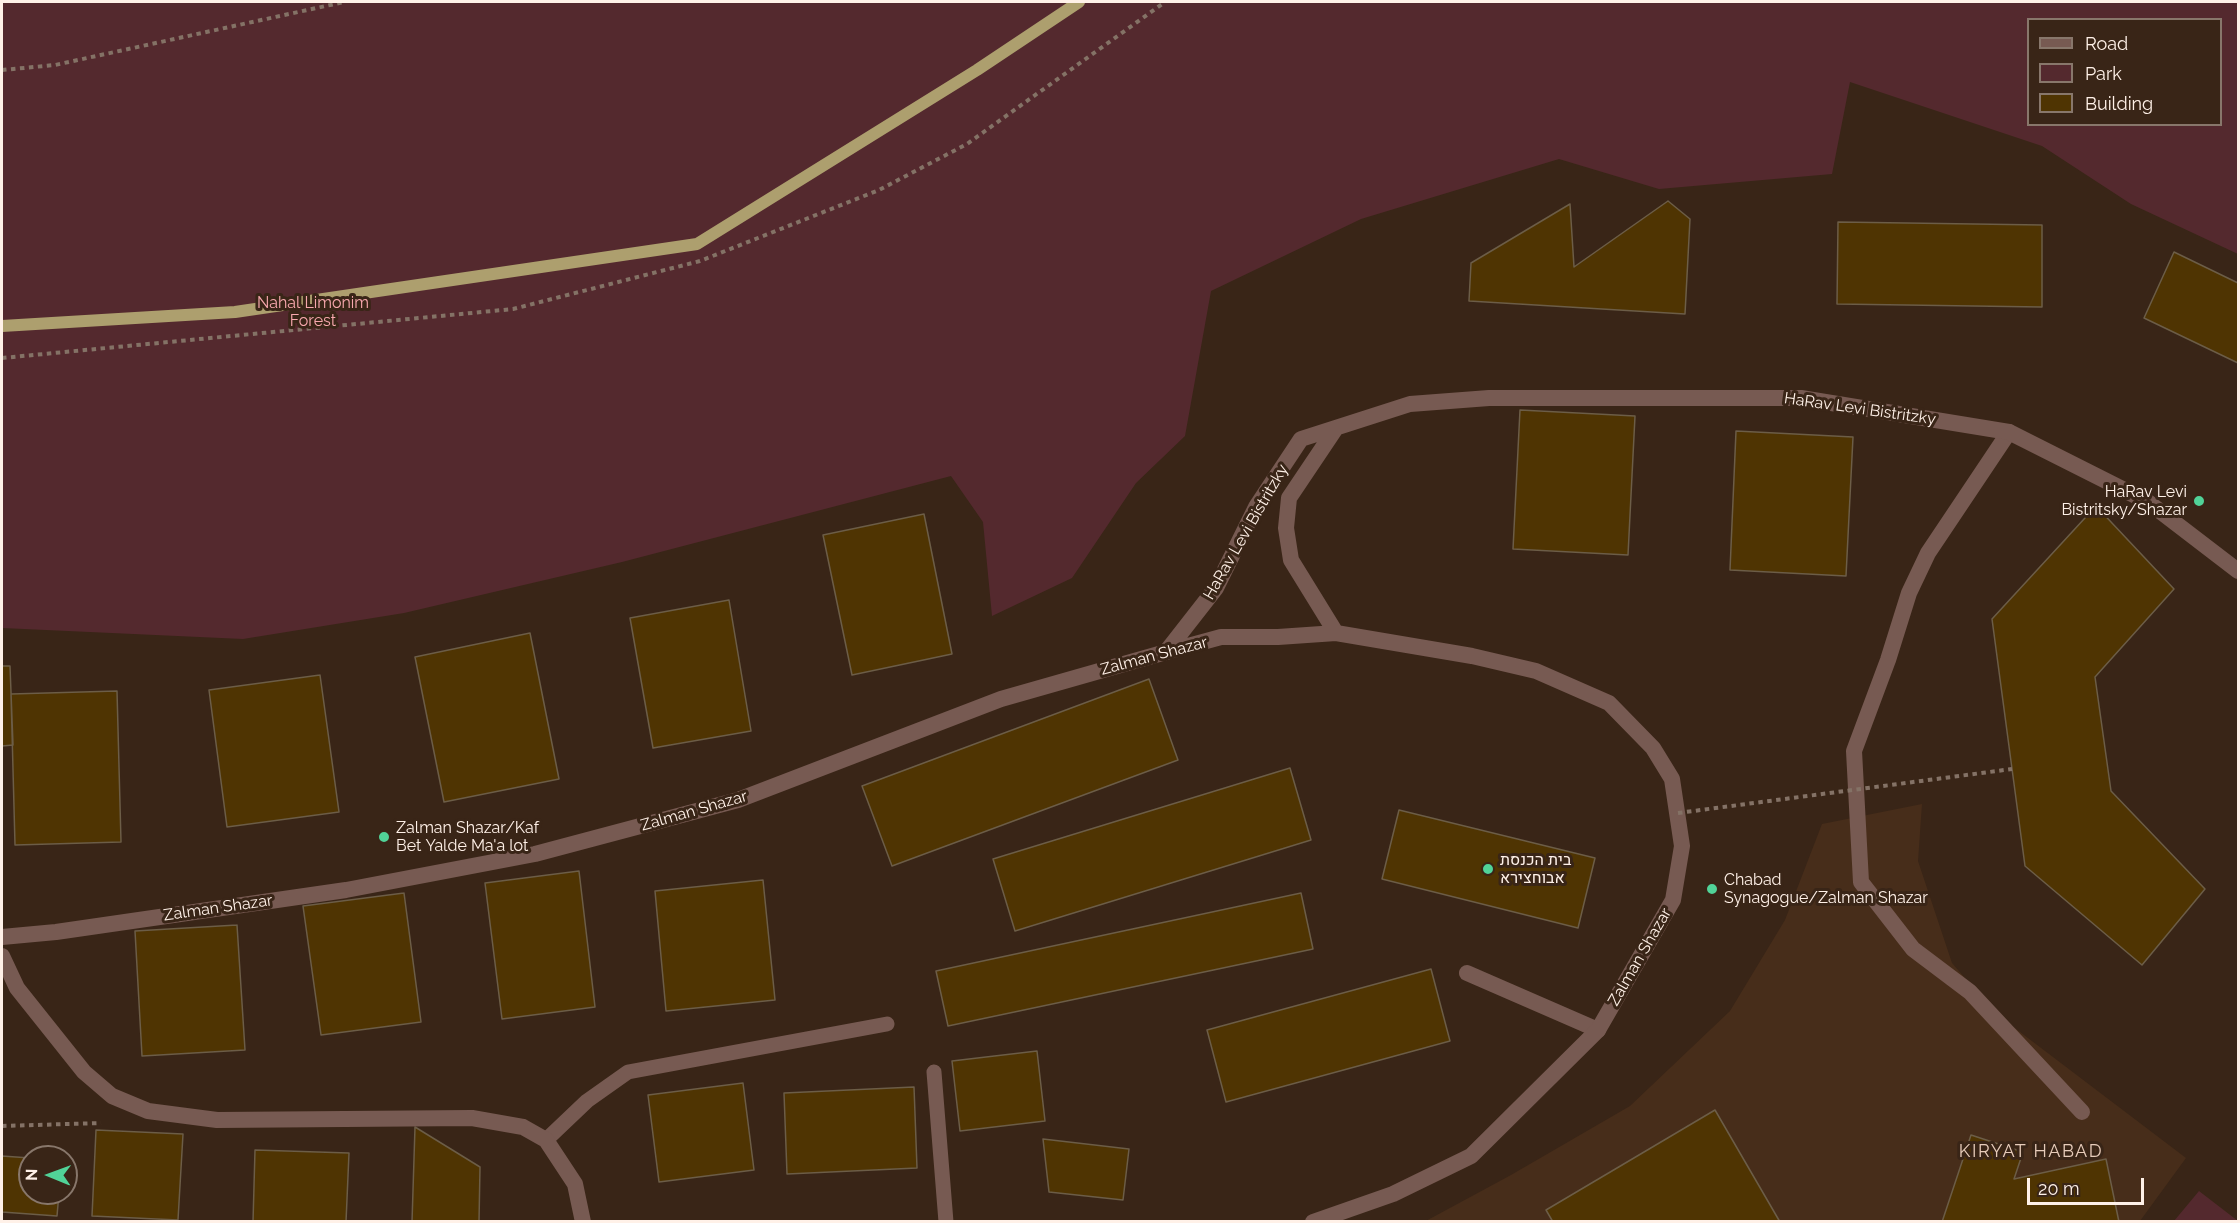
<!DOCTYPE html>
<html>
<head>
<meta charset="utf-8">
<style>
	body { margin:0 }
	#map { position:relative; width:2240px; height:1223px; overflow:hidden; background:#392517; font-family:Raleway,sans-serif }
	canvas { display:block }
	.frame { position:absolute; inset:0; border:3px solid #fff1e8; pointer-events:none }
	.legend { position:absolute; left:2027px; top:18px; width:195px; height:108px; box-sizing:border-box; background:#392517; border:2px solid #88776b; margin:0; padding:8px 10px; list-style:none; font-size:18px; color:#fff1e8 }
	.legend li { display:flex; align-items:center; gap:12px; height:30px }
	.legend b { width:30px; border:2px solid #88776b }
	.north { position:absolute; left:18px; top:1145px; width:60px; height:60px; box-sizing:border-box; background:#392517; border:2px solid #88776b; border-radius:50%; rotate:271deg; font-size:16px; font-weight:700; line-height:24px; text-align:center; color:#fff1e8 }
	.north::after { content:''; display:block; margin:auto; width:21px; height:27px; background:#51d398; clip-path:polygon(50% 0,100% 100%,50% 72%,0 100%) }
	.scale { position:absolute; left:2027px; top:1178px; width:117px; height:27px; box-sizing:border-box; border:3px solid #fff1e8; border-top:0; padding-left:8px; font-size:18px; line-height:21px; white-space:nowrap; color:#fff1e8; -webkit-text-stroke:4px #392517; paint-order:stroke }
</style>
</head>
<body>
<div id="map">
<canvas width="2240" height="1223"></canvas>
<div class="frame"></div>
<ul class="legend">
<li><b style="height:8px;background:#775a52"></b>Road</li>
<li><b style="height:16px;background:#54292e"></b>Park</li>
<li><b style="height:16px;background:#4f3402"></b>Building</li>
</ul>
<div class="north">N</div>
<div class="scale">20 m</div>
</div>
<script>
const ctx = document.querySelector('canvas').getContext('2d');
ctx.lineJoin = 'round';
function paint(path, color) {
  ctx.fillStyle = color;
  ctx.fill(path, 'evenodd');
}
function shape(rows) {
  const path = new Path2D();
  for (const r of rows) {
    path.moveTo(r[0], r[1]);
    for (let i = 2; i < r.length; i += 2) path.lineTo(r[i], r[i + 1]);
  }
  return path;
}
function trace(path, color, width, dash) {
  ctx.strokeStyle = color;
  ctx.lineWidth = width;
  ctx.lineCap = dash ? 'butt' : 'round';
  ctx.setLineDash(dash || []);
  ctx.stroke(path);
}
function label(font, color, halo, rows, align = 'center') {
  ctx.font = font + ' Raleway,Heebo,sans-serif';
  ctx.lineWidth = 6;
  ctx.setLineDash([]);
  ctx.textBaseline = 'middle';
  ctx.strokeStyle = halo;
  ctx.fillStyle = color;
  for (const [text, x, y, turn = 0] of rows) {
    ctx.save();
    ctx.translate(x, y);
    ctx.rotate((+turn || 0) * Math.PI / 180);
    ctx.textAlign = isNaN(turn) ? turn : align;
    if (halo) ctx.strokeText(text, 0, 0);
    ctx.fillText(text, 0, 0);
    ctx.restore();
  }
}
const built = shape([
	[1922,804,1918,861,1952,963,1995,1013,2186,1158,2140,1221,1424,1222,1511,1175,1630,1106,1730,1011,1785,920,1822,824]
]);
const green = shape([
	[2,2,2238,2,2238,254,2131,204,2042,146,1850,82,1832,174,1659,189,1559,159,1361,219,1211,291,1185,436,1136,483,1072,578,992,616,983,522,951,476,622,562,404,613,243,639,2,628],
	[2028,20,2220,20,2220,124,2028,124],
	[2199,1191,2238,1221,2174,1221]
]);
const stream = shape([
	[2,326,235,312,697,244,977,70,1079,2]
]);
const building = shape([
	[1668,201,1690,219,1685,314,1469,301,1471,263,1570,204,1574,267,1668,201],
	[1838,222,2042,225,2042,307,1837,304,1838,222],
	[2174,252,2238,283,2238,363,2144,318,2174,252],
	[1520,410,1635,416,1628,555,1513,549,1520,410],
	[1736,431,1853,437,1846,576,1730,570,1736,431],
	[2096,506,2174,589,2095,677,2111,791,2205,889,2142,965,2025,866,1992,619,2096,506],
	[924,514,952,654,852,675,823,535,924,514],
	[729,600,751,731,653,748,630,618,729,600],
	[530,633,559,779,444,802,415,657,530,633],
	[2,666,10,666,13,745,2,746,2,666],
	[320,675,339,812,227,827,209,690,320,675],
	[1149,679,1178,760,892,866,862,786,1149,679],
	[117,691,121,842,15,845,11,694,117,691],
	[1290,768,1311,840,1015,931,993,859,1290,768],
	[1399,810,1595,858,1578,928,1382,879,1399,810],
	[579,871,595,1007,502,1019,485,883,579,871],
	[763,880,775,1000,666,1011,655,891,763,880],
	[404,893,421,1022,321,1035,303,906,404,893],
	[1301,893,1313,949,948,1026,936,971,1301,893],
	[237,925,245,1050,142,1056,135,931,237,925],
	[1431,969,1450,1041,1226,1102,1207,1030,1431,969],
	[1037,1051,1045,1121,960,1131,952,1061,1037,1051],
	[743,1083,754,1170,659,1182,648,1095,743,1083],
	[914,1087,917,1168,787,1174,784,1093,914,1087],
	[1715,1110,1780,1222,1553,1222,1546,1210,1715,1110],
	[415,1127,480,1167,479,1222,412,1222,415,1127],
	[96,1130,183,1134,178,1220,92,1216,96,1130],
	[1971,1135,2023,1152,2014,1179,2106,1159,2119,1222,1942,1222,1971,1135],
	[1043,1139,1129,1149,1123,1200,1049,1192,1043,1139],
	[255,1150,349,1153,346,1222,253,1222,255,1150],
	[2,1156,30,1158,30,1193,59,1193,57,1216,2,1212,2,1156]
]);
const path = shape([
	[2,70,55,65,344,2],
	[2,358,513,309,700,261,879,190,967,144,1165,2],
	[2,1126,101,1123]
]);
const service = shape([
	[934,1072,946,1222],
	[546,1140,587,1101,628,1072,887,1024]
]);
const minor = shape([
	[2009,432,1928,553,1909,593,1888,660,1854,751,1861,882,1913,949,1970,992,2082,1112],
	[2,937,56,932,346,890,535,854,738,800,1001,699,1166,652],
	[2,956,17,988,84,1072,112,1096,148,1111,217,1120,472,1118,523,1127,546,1140,575,1184,583,1222],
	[1467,973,1598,1030]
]);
const tertiary = shape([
	[1336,428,1289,498,1286,528,1291,560,1336,633],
	[1166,652,1216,588,1256,507,1301,439,1410,404,1489,398,1801,398,2009,432,2148,502,2238,571],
	[1166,652,1221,637,1278,637,1336,633,1472,656,1536,671,1609,703,1653,748,1672,779,1682,846,1673,900,1598,1030,1471,1156,1393,1194,1313,1222]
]);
const pathBridge = shape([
	[1678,813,2012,769]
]);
const markers = [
	[2199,501,6,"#51d398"],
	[384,837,6,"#51d398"],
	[1488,869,6,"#51d398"],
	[1712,889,6,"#51d398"]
];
const parkNames = [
	["Nahal Limonim",313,303],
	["Forest",313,321]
];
const streetNames = [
	["HaRav Levi Bistritzky",1860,409,8],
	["HaRav Levi Bistritzky",1246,532,-60],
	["Zalman Shazar",1154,656,-15],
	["Zalman Shazar",694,811,-16],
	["Zalman Shazar",218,908,-8],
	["Zalman Shazar",1640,957,-60]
];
const poiNames = [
	["HaRav Levi",2187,492,"right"],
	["Bistritsky/Shazar",2187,510,"right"],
	["Zalman Shazar/Kaf",396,828],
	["Bet Yalde Ma'a lot",396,846],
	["בית הכנסת",1500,860],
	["אבוחצירא",1500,878],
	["Chabad",1724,880],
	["Synagogue/Zalman Shazar",1724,898]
];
const neighbourhoodNames = [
	["KIRYAT HABAD",2031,1152]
];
paint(built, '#472d1a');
paint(green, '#54292e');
trace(stream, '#ad9f6e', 12);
paint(building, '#4f3402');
trace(building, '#6c5d47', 1.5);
trace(path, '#847266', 4, [4.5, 4.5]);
trace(service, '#775a52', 15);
trace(minor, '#775a52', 16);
trace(tertiary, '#775a52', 16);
trace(pathBridge, '#847266', 4, [4.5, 4.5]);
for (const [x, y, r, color] of markers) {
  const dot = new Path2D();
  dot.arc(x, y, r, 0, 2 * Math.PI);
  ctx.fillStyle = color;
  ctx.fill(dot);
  trace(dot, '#392517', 2);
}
label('16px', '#f8a8ae', '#392517', parkNames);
label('16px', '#fff1e8', '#392517', streetNames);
label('16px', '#fff1e8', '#392517', poiNames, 'left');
ctx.letterSpacing = '1.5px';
label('18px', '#e7ccba', '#392517', neighbourhoodNames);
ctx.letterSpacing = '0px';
</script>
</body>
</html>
